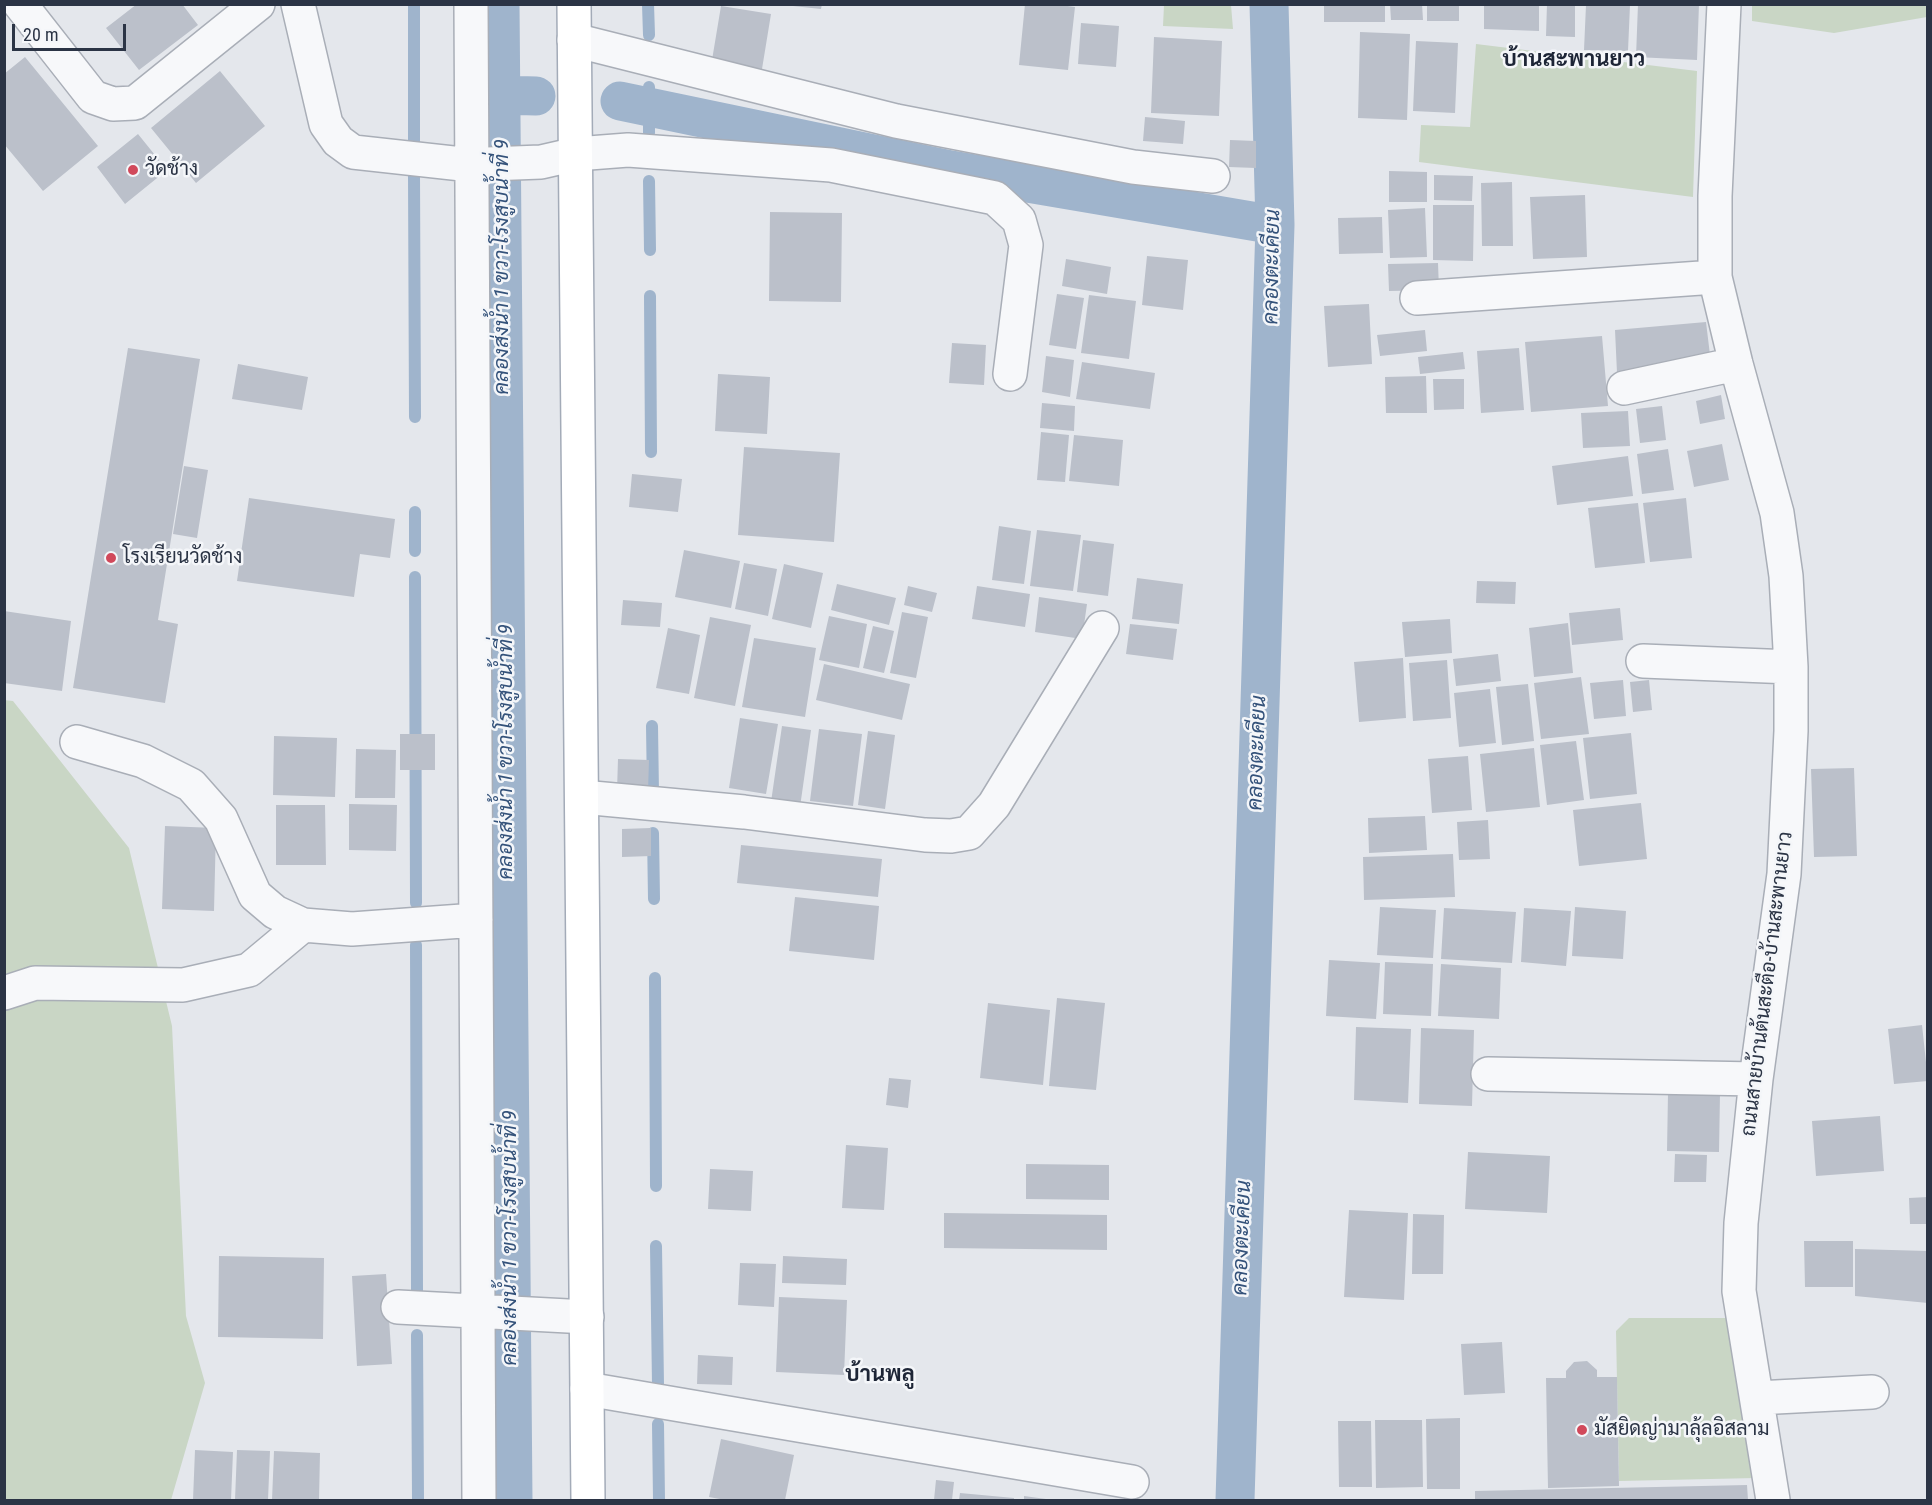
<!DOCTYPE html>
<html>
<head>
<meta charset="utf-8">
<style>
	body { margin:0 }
	#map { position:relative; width:1932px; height:1505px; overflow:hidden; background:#e4e7ec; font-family:"Roboto Condensed",sans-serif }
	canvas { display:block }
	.frame { position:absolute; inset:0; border:6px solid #2b3445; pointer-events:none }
	.scale { position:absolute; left:12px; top:24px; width:114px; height:27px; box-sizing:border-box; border:3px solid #2b3445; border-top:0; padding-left:8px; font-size:18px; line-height:21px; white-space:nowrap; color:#2b3445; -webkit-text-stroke:4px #f4f6f9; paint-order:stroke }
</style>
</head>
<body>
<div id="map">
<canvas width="1932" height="1505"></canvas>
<div class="frame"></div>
<div class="scale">20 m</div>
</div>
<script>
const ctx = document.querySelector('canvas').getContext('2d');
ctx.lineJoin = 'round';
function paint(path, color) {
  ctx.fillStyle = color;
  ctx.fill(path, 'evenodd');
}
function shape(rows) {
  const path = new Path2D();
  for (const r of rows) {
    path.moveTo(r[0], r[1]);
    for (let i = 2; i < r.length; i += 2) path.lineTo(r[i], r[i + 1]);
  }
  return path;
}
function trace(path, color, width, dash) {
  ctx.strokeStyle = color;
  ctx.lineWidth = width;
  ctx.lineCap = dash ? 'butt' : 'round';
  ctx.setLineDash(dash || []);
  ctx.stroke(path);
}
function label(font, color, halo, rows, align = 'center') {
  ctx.font = font + ' "Roboto Condensed",Sarabun,sans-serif';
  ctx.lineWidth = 5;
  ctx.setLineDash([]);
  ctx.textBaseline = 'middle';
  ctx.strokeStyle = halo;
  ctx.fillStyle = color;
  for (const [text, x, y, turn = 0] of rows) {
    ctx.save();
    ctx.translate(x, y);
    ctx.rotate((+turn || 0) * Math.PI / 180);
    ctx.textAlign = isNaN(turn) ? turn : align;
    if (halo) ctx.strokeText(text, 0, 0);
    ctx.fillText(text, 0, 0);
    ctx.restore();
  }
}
const green = shape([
	[1164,5,1231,5,1233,29,1163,26],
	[1752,5,1927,5,1927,17,1834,33,1752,21],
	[1476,44,1697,71,1693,197,1419,162,1421,125,1470,127],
	[4,700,13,701,129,848,172,1026,186,1316,205,1383,171,1500,5,1500],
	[1629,1318,1729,1318,1756,1478,1619,1481,1616,1331]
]);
const stream = shape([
	[414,4,414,142],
	[648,4,649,35],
	[649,87,649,133],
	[414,175,415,417],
	[649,181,650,250],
	[650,296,651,452],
	[415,512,415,551],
	[415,577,416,903],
	[652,726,653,793],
	[653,833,654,899],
	[416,945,417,1291],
	[655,978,656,1186],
	[656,1246,658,1385],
	[417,1335,418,1500],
	[658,1424,659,1500]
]);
const canal = shape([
	[500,4,513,1500],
	[501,95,536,96],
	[620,101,951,170,1275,225],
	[1235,1500,1275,225,1269,4]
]);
const building = shape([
	[137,4,182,4,198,25,139,70,106,28],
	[793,4,822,4,821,9,793,6],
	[1025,4,1053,4,1075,7,1068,70,1019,65],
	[1324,4,1385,4,1385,22,1324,22],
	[1390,4,1422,4,1423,20,1391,20],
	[1427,4,1459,4,1459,21,1427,21],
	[1484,4,1539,4,1539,31,1484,29],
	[1547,4,1575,4,1575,37,1546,36],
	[1638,4,1699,4,1697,60,1636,57],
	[1586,5,1630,5,1628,51,1584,50],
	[721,6,771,14,762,69,712,60],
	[1081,23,1119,26,1116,67,1078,64],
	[1360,32,1410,34,1407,120,1358,118],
	[1154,37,1222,41,1219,116,1151,113],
	[1416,41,1458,43,1455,113,1413,111],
	[25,57,98,146,43,191,4,144,4,74],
	[220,71,265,126,196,183,151,128],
	[1145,117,1185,121,1183,144,1143,141],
	[138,134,167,170,125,204,97,167],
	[1230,140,1256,141,1256,168,1229,167],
	[1389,171,1427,172,1427,202,1389,202],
	[1434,175,1473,176,1472,201,1434,200],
	[1512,182,1513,246,1482,246,1481,183],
	[1585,195,1587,257,1533,259,1530,197],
	[1433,205,1474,205,1473,261,1433,260],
	[1425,208,1427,257,1390,258,1388,210],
	[770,212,842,213,841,302,769,301],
	[1382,217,1383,253,1339,254,1338,218],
	[1147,256,1188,260,1183,310,1142,305],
	[1066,259,1111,267,1107,294,1062,286],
	[1438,263,1439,290,1389,291,1388,264],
	[1057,294,1084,298,1076,349,1049,345],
	[1089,295,1136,301,1129,359,1081,353],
	[1369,304,1372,364,1328,367,1324,306],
	[1706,322,1710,355,1617,373,1615,330],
	[1425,330,1427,351,1380,356,1377,335],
	[1602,336,1608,406,1531,412,1525,342],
	[952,343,986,345,984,385,949,383],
	[128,348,200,359,158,620,178,624,165,703,73,688],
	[1519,348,1524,410,1481,413,1477,351],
	[1463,352,1465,369,1420,374,1418,357],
	[1046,356,1074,360,1070,397,1042,392],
	[1082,362,1155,373,1150,409,1076,399],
	[238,364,308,377,302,410,232,399],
	[718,374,770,377,767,434,715,431],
	[1426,376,1427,413,1386,413,1385,377],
	[1433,379,1464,379,1464,409,1434,410],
	[1721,395,1725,419,1700,424,1696,401],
	[1042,403,1075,406,1074,431,1040,428],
	[1662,406,1666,440,1640,443,1636,409],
	[1628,411,1630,446,1583,448,1581,413],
	[1041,432,1069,435,1065,482,1037,480],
	[1074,435,1123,440,1119,486,1069,481],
	[1722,444,1729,480,1694,487,1687,451],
	[744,447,840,453,834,542,738,535],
	[1668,449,1674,490,1642,494,1637,454],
	[1628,456,1633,496,1557,505,1552,466],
	[184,466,208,470,197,538,173,534],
	[632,474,682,479,678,512,629,507],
	[249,498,395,519,390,558,360,554,354,597,237,581],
	[1686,498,1692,558,1650,562,1643,503],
	[1638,503,1645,563,1595,568,1588,508],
	[999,526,1031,531,1024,584,992,580],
	[1037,530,1081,535,1073,591,1030,586],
	[1083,540,1114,544,1108,596,1077,592],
	[684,550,740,561,731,608,675,597],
	[744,563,777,569,768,616,735,609],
	[784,564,823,573,811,628,772,619],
	[1137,578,1183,584,1179,624,1132,619],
	[1477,581,1516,582,1515,604,1476,603],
	[837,584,896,598,889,625,831,610],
	[908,586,937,593,932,612,904,605],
	[977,586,1030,594,1025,627,972,619],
	[1039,597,1087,604,1082,639,1035,632],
	[623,600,662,603,660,627,621,625],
	[1620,608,1623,640,1572,645,1569,613],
	[4,611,71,621,62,691,4,683],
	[902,612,928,617,916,678,890,673],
	[829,616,867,624,859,668,819,660],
	[710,617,751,625,735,706,694,698],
	[1450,619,1452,653,1405,657,1402,622],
	[1568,623,1573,673,1534,677,1529,628],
	[1130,624,1177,629,1173,660,1126,654],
	[873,626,894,631,884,673,863,668],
	[668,628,700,635,689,694,656,688],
	[754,638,816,648,805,717,742,707],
	[1498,654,1501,681,1456,686,1453,659],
	[1403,658,1406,718,1359,722,1354,662],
	[1447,660,1451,718,1413,721,1409,663],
	[824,664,910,684,902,720,816,700],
	[1581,677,1589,734,1541,739,1534,683],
	[1623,680,1626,716,1594,719,1590,683],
	[1649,680,1652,710,1633,712,1630,682],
	[1528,684,1534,741,1502,745,1496,687],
	[1490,689,1496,743,1459,747,1454,693],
	[740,718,778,724,766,794,729,788],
	[782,726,811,730,800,807,771,802],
	[819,729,862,734,853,806,810,801],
	[868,731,895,735,885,809,858,805],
	[1631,733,1637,794,1590,799,1583,738],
	[400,734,435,734,435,770,400,770],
	[274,736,337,738,335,797,273,795],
	[1576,741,1584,800,1547,805,1540,745],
	[1534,748,1540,807,1486,812,1480,754],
	[356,749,396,750,395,798,355,798],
	[1468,756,1472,810,1432,813,1428,759],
	[618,759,649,760,648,792,617,791],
	[1854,768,1857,856,1814,857,1811,769],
	[1641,803,1647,859,1579,866,1573,810],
	[349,804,397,805,396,851,349,850],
	[276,805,325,805,326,865,276,865],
	[1425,816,1427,850,1369,853,1368,818],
	[1488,820,1490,859,1459,860,1457,822],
	[165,826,216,828,214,911,162,909],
	[651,828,651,856,622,857,622,829],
	[741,845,882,859,878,897,737,883],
	[1453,854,1455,897,1364,900,1363,857],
	[795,897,879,906,874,960,789,951],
	[1380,907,1436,910,1433,958,1377,955],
	[1575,907,1626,911,1623,959,1572,956],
	[1444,908,1516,912,1512,963,1441,959],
	[1524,908,1571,911,1566,966,1521,962],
	[1329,960,1380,963,1376,1019,1326,1016],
	[1385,962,1433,964,1431,1016,1383,1014],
	[1441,964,1501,968,1499,1019,1438,1016],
	[1057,998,1105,1003,1096,1090,1049,1086],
	[988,1003,1050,1010,1043,1085,980,1078],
	[1922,1025,1928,1081,1894,1084,1888,1029],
	[1356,1027,1411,1029,1408,1103,1354,1100],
	[1421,1028,1474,1030,1472,1106,1419,1104],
	[889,1078,911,1080,908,1108,886,1105],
	[1668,1093,1720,1094,1719,1152,1667,1151],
	[1880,1116,1884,1171,1816,1176,1812,1121],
	[846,1145,888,1148,884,1210,842,1208],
	[1468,1152,1550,1156,1547,1213,1465,1209],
	[1675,1154,1707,1155,1706,1182,1674,1182],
	[1026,1164,1109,1165,1109,1200,1026,1199],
	[710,1169,753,1171,751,1211,708,1209],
	[1928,1197,1928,1224,1910,1224,1909,1198],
	[1349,1210,1408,1213,1404,1300,1344,1297],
	[944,1213,1107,1215,1107,1250,944,1248],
	[1413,1214,1444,1215,1443,1274,1412,1274],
	[1804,1241,1853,1241,1853,1287,1805,1287],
	[1855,1249,1928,1251,1928,1303,1855,1296],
	[219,1256,324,1258,323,1339,218,1337],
	[783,1256,847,1259,846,1285,782,1283],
	[740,1263,776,1264,774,1307,738,1305],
	[386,1274,392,1364,357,1366,352,1276],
	[779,1297,847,1300,844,1375,776,1372],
	[1502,1342,1505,1393,1464,1395,1461,1344],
	[698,1355,733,1357,732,1385,697,1384],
	[1587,1361,1597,1370,1597,1377,1617,1377,1619,1486,1548,1488,1546,1378,1566,1378,1566,1371,1574,1362],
	[1460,1418,1460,1489,1427,1489,1426,1419],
	[1375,1420,1422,1420,1423,1487,1376,1488],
	[1338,1421,1371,1421,1372,1487,1339,1487],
	[721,1439,794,1455,785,1500,725,1500,709,1497],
	[195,1450,233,1452,231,1500,193,1500],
	[237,1450,270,1451,268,1500,235,1500],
	[274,1451,320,1453,319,1500,272,1500],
	[936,1480,954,1482,952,1500,934,1500],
	[1747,1485,1748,1500,1475,1500,1475,1491],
	[960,1493,1014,1498,1014,1500,959,1500],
	[1024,1496,1046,1499,1046,1500,1024,1500]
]);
const minor = shape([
	[20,4,93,97,113,104,135,103,258,4],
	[298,4,326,124,338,141,353,152,471,165,488,164,541,162,576,154,628,150,831,165,995,198,1019,220,1026,245,1010,374],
	[471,4,479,1500],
	[1724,4,1715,196,1715,277,1736,364,1777,513,1786,576,1791,667,1791,731,1784,874,1756,1079,1741,1223,1739,1291,1773,1500],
	[574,40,896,121,1133,167,1213,176],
	[1417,298,1715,277],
	[1624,388,1736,364],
	[1643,661,1791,667],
	[77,742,143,761,191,785,221,819,255,895,275,912,303,925,352,929,476,920],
	[582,797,744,812,925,835,951,836,969,833,994,805,1102,628],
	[4,993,35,983,183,985,249,970,303,925],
	[1488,1074,1756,1079],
	[398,1307,587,1317],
	[587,1389,1132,1482],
	[1757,1398,1872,1392]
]);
const major = shape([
	[574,4,588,1500]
]);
const markers = [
	[133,170,6,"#d1495b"],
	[111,558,6,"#d1495b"],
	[1582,1430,6,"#d1495b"]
];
const poiNames = [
	["วัดช้าง",145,170],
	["โรงเรียนวัดช้าง",123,558],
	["มัสยิดญ่ามาลุ้ลอิสลาม",1594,1430]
];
const streetNames = [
	["ถนนสายบ้านต้นสะตือ-บ้านสะพานยาว",1768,984,-83]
];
const waterNames = [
	["คลองส่งน้ำ 1 ขวา-โรงสูบน้ำที่ 9",503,267,-90],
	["คลองตะเคียน",1273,267,-89],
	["คลองส่งน้ำ 1 ขวา-โรงสูบน้ำที่ 9",507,752,-90],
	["คลองตะเคียน",1258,753,-88],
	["คลองส่งน้ำ 1 ขวา-โรงสูบน้ำที่ 9",511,1238,-90],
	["คลองตะเคียน",1243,1238,-88]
];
const quarterNames = [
	["บ้านสะพานยาว",1574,60],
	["บ้านพลู",880,1375]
];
paint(green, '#c9d6c5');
trace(stream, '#9fb4cc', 12);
trace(canal, '#9fb4cc', 39);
paint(building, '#bbc0ca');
trace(minor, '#a9aeb7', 36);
trace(major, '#a3abb8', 36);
trace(minor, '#f7f8fa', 33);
trace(major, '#fff', 33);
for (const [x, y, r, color] of markers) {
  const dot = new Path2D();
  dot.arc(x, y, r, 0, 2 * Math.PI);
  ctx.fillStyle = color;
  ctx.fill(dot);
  trace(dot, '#f4f6f9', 2);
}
label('20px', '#2b3445', '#f4f6f9', poiNames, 'left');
label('20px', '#2b3445', '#f4f6f9', streetNames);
label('italic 21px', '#34527a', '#f4f6f9', waterNames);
label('bold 22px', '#1d2536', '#f4f6f9', quarterNames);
</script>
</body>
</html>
